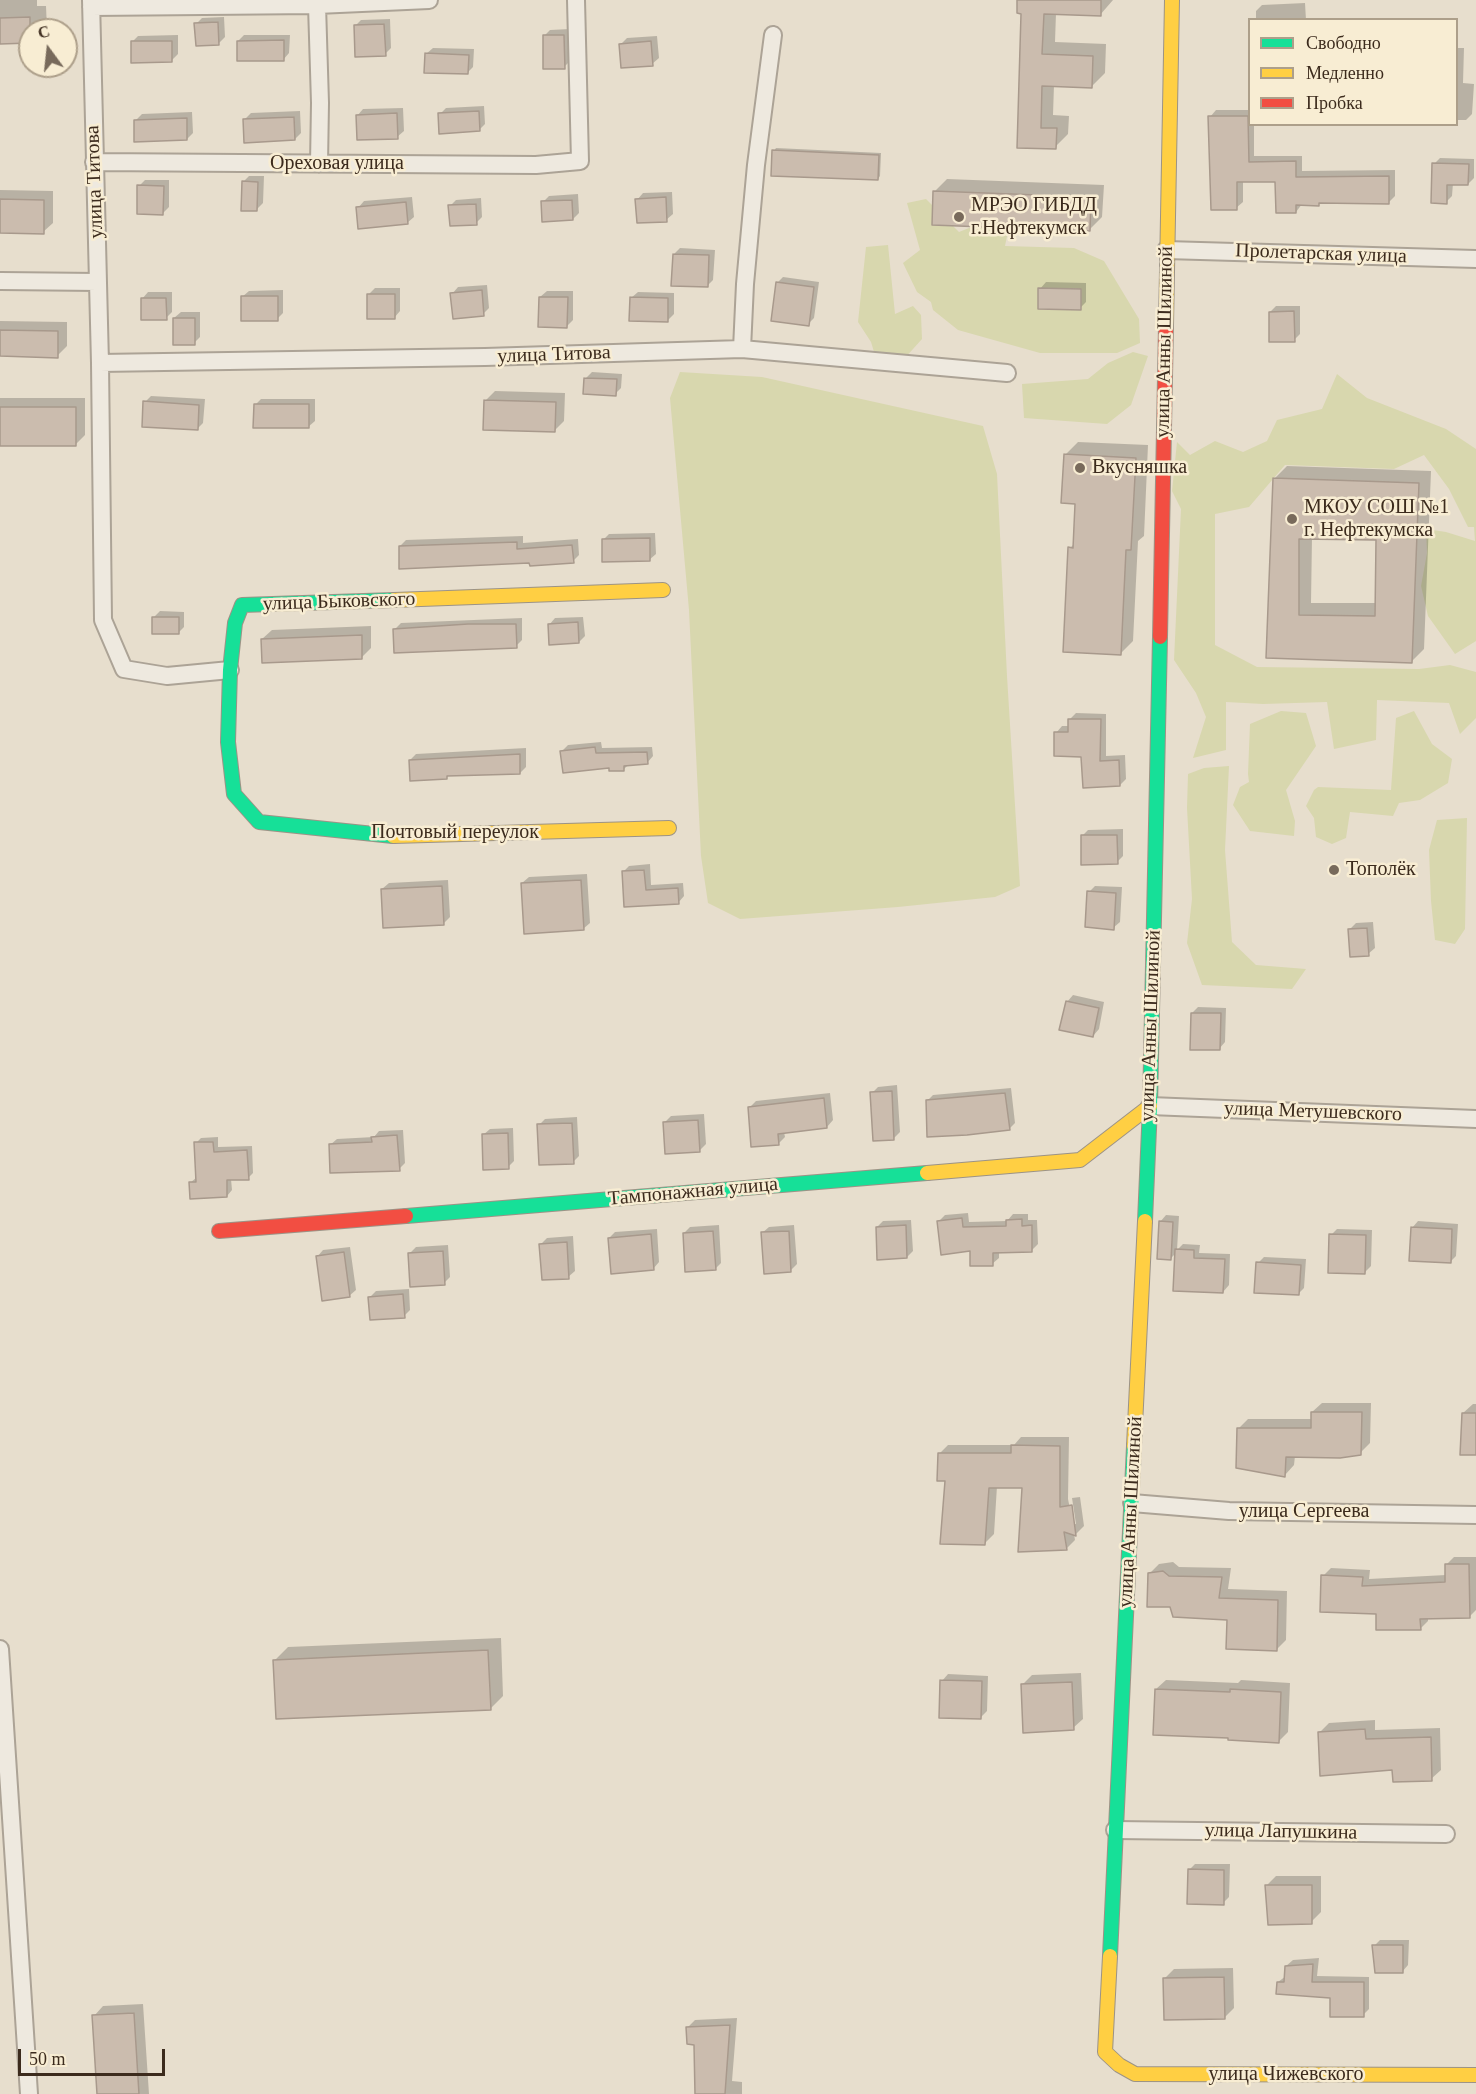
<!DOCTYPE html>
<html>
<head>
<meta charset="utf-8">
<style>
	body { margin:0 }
	#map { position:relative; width:1476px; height:2094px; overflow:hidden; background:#e7decd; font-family:Georgia,serif }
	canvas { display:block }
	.legend { position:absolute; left:1248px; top:18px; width:210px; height:108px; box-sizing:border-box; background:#f8edd3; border:2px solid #ad9f8a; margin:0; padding:8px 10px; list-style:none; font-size:18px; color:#3c2b1d }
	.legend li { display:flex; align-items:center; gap:12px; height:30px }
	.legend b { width:30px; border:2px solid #ad9f8a }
	.north { position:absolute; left:18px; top:18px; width:60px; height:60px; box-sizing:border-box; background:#f8edd3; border:2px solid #ad9f8a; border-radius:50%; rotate:345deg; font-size:16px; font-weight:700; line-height:24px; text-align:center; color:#3c2b1d }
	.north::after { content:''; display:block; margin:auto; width:21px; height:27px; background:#786a5b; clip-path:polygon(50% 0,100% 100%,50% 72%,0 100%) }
	.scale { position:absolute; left:18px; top:2049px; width:147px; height:27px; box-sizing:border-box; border:3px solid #3c2b1d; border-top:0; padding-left:8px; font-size:18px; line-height:21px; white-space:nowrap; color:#3c2b1d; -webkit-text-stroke:4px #f8edd3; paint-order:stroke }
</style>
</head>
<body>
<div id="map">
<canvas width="1476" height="2094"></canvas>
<ul class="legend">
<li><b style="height:8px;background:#16e098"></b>Свободно</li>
<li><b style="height:8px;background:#ffcf43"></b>Медленно</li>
<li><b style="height:8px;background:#f24e42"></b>Пробка</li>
</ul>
<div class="north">С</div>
<div class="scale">50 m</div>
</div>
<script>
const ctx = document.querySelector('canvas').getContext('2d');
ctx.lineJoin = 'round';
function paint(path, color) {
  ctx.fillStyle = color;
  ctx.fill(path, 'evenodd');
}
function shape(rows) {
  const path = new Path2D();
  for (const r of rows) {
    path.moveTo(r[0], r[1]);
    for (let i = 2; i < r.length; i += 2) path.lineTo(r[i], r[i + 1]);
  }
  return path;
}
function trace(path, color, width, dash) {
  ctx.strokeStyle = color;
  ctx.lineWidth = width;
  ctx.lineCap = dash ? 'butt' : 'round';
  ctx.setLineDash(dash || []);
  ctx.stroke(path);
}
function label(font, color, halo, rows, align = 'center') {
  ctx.font = font + ' Georgia,serif';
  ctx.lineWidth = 5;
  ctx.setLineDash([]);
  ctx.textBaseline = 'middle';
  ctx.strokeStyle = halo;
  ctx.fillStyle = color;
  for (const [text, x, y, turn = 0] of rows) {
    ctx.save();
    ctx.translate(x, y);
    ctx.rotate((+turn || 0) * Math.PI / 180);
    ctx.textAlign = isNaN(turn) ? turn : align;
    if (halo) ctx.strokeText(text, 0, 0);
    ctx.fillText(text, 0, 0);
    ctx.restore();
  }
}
const green = shape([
	[926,199,959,232,989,220,1007,236,1005,246,1074,248,1104,261,1139,319,1140,343,1117,353,1040,353,958,330,933,310,931,302,917,292,903,263,920,250,907,203],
	[1039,288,1081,289,1080,310,1038,309],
	[888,245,895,314,913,306,921,315,922,339,895,369,878,365,871,342,858,322,866,247],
	[1133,352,1148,356,1131,405,1107,424,1024,418,1022,384,1088,379,1108,363],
	[680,372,762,377,983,426,997,474,1007,676,1020,886,995,897,898,907,740,919,708,903,701,856,689,610,670,398],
	[1337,374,1367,398,1446,429,1476,449,1476,641,1455,654,1428,616,1421,586,1427,553,1426,529,1446,532,1475,541,1474,527,1468,527,1449,489,1424,455,1394,469,1285,465,1249,507,1215,514,1215,645,1257,667,1419,669,1450,665,1476,672,1476,718,1460,734,1449,703,1377,700,1376,740,1334,749,1327,702,1263,704,1226,702,1226,750,1193,758,1206,717,1196,693,1174,660,1181,509,1172,491,1177,442,1190,455,1215,441,1243,452,1267,441,1277,420,1322,409],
	[1281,711,1306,713,1316,746,1286,790,1295,821,1294,836,1250,831,1233,805,1240,787,1249,782,1248,774,1250,724],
	[1414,711,1432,744,1452,759,1448,783,1420,800,1399,803,1393,816,1350,812,1346,838,1332,844,1316,837,1314,818,1306,806,1314,790,1318,787,1391,790,1396,718],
	[1229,766,1225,850,1232,942,1256,965,1306,969,1292,989,1202,985,1187,943,1192,899,1187,808,1188,774,1204,768],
	[1467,818,1465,929,1455,944,1435,940,1431,901,1429,850,1437,820]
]);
const shadow = shape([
	[0,0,37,0,37,6,46,6,47,29,30,30,30,41,0,43],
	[1023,0,1113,0,1100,15,1056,13,1055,42,1106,44,1105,73,1092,86,1054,85,1053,115,1069,116,1068,134,1055,147,1018,146],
	[1305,3,1306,20,1256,20,1256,11,1262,5],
	[224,17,225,37,219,43,196,24,202,18],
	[390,19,391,48,385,54,355,26,361,20],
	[570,29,570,61,564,67,544,36,550,30],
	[178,35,178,54,172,60,132,42,138,36],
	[244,35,290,35,289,53,283,60,238,41],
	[657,36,659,58,652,64,621,44,627,38],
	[433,48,474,49,473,67,467,73,426,54],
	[1456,48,1464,48,1463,83,1474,84,1472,114,1466,120,1456,120],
	[484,106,485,124,479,130,440,114,446,108],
	[403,108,404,131,397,137,357,116,363,109],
	[1216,110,1250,110,1250,124,1254,124,1254,156,1302,156,1302,171,1395,170,1395,196,1389,202,1321,202,1319,204,1302,204,1296,212,1277,180,1243,180,1243,202,1236,208,1210,117],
	[300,111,301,133,295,139,245,119,251,113],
	[192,112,193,133,187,139,135,121,142,114],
	[776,148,881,153,880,176,878,179,774,151],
	[1440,158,1474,159,1474,178,1468,184,1453,183,1452,196,1446,202,1434,164],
	[249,176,264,176,263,203,257,209,243,182],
	[947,179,1104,185,1102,217,1089,230,934,192],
	[145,180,169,180,169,207,163,213,139,186],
	[0,190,53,191,53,223,43,232,0,231],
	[672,192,673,214,666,220,637,200,643,193],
	[578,194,579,213,573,219,543,202,549,196],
	[412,197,414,217,407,223,358,208,364,201],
	[481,198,482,217,476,223,450,206,456,200],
	[680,248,715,250,713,280,707,286,674,254],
	[783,277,819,282,814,318,808,324,777,283],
	[1046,282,1086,283,1086,302,1080,308,1040,289],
	[487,285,489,308,483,314,452,294,458,287],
	[375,288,400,288,400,311,394,318,368,295],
	[283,290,283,313,277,319,242,297,249,291],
	[547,291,573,291,573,320,567,326,540,297],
	[148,292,172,292,172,312,166,318,142,299],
	[638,292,674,293,674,314,667,321,631,298],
	[1276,306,1300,306,1300,334,1294,340,1270,312],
	[181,312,200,312,200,337,194,343,174,318],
	[0,321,67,322,67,346,57,356,0,355],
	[592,372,622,374,621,388,615,394,586,378],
	[495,391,565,393,564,421,554,431,486,400],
	[151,396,205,399,203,423,197,429,145,402],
	[0,398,85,398,85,435,76,444,0,444],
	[261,399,315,399,315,421,308,427,255,405],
	[1078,442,1148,445,1144,536,1138,541,1133,641,1120,654,1070,548,1075,543,1077,502,1065,455],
	[1287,466,1431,471,1424,649,1411,662,1268,657,1274,479],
	[1312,537,1378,538,1377,603,1311,603],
	[655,533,656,554,649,560,603,540,609,534],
	[523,536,523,543,578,539,579,555,573,561,531,561,400,546,406,540],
	[160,611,184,612,184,627,178,633,153,618],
	[583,617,585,636,579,642,549,625,555,618],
	[522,618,522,640,516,646,395,629,401,623],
	[371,626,371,648,362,657,262,639,272,630],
	[1076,713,1106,714,1106,756,1125,755,1126,779,1120,785,1056,733,1062,726,1070,726,1070,719],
	[601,742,602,748,652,747,653,756,647,763,629,764,624,769,562,751,568,745],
	[526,748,526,767,520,773,449,775,446,778,410,760,416,754],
	[1123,829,1123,856,1117,862,1082,836,1088,830],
	[650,864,651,885,683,883,684,896,678,903,625,906,623,872,629,866],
	[587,874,590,923,583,929,522,883,529,877],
	[448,880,450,917,444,923,382,889,389,883],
	[1095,886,1122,887,1120,922,1113,928,1089,892],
	[1373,922,1375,948,1368,954,1349,930,1356,923],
	[1073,995,1104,1002,1099,1029,1093,1036,1067,1002],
	[1198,1007,1226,1008,1225,1042,1219,1049,1192,1013],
	[897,1085,900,1132,894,1138,872,1093,878,1087],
	[1011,1088,1015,1123,1009,1129,927,1101,933,1095],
	[830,1093,833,1120,827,1127,784,1132,785,1137,778,1144,750,1107,756,1101],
	[704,1114,706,1144,700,1150,665,1122,671,1116],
	[577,1117,579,1156,573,1162,539,1125,545,1119],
	[513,1128,514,1161,508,1167,483,1135,490,1129],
	[403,1130,405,1163,399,1169,330,1145,337,1139,374,1137,379,1131],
	[218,1137,218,1147,252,1146,253,1173,248,1178,231,1179,232,1190,227,1196,190,1183,197,1177,196,1143,201,1138],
	[968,1213,969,1222,1007,1221,1013,1214,1028,1214,1028,1220,1037,1220,1038,1244,1032,1250,999,1251,999,1258,992,1264,938,1222,945,1215],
	[1166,1215,1179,1216,1177,1250,1183,1244,1200,1245,1199,1253,1230,1254,1229,1285,1223,1292,1176,1253,1170,1259,1160,1222],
	[911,1220,913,1251,907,1257,877,1227,883,1221],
	[1418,1221,1458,1224,1456,1256,1450,1262,1412,1228],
	[719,1225,721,1263,715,1269,684,1233,690,1227],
	[794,1225,797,1264,791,1270,762,1233,769,1227],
	[657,1229,659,1262,653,1269,609,1238,615,1232],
	[1337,1229,1372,1230,1371,1266,1365,1272,1331,1235],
	[573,1236,575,1271,568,1277,541,1244,547,1238],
	[448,1245,450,1277,444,1283,410,1253,416,1247],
	[350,1247,356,1290,349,1296,317,1257,323,1250],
	[1264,1257,1306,1259,1304,1288,1298,1294,1258,1263],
	[409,1289,410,1310,404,1316,370,1297,376,1291],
	[1322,1403,1371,1403,1370,1443,1360,1453,1295,1456,1294,1465,1285,1475,1238,1429,1248,1419,1312,1419,1312,1412],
	[1473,1404,1476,1404,1476,1453,1463,1413],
	[1021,1437,1069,1437,1068,1499,1073,1524,1076,1524,1072,1498,1080,1497,1084,1526,1076,1534,1074,1534,1075,1540,1066,1549,1024,1487,997,1486,994,1534,985,1543,946,1480,939,1454,948,1445,1014,1445],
	[1454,1557,1476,1557,1476,1610,1469,1617,1428,1617,1428,1621,1420,1629,1377,1613,1323,1576,1331,1568,1370,1570,1369,1579,1446,1575,1446,1565],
	[1173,1562,1179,1567,1231,1568,1228,1589,1287,1591,1286,1640,1276,1650,1229,1618,1171,1605,1149,1574,1159,1564],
	[501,1638,503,1696,490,1709,275,1660,288,1647],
	[1081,1673,1083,1719,1073,1728,1022,1685,1032,1675],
	[948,1674,988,1676,987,1711,981,1717,942,1681],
	[1166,1680,1238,1683,1241,1680,1290,1683,1288,1732,1278,1742,1156,1689],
	[1375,1720,1375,1730,1440,1728,1441,1770,1431,1779,1394,1768,1320,1732,1329,1723],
	[1195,1864,1230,1864,1229,1897,1223,1903,1189,1870],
	[1276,1876,1321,1876,1321,1912,1311,1922,1267,1885],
	[1380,1940,1409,1940,1408,1965,1402,1972,1374,1946],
	[1319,1958,1317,1976,1369,1977,1369,2009,1363,2015,1332,1997,1278,1982,1286,1976,1286,1966,1293,1960],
	[1233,1968,1234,2008,1224,2018,1164,1979,1174,1969],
	[143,2004,149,2094,99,2094,94,2016,103,2006],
	[737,2018,732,2081,742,2082,742,2094,696,2094,696,2043,688,2027,695,2020]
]);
const building = shape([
	[1017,0,1101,0,1101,16,1044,14,1042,54,1093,56,1092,88,1042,86,1041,128,1057,128,1056,149,1017,148,1021,14,1017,13,1017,0],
	[30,17,30,43,0,44,0,18,30,17],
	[218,22,219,45,196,46,194,23,218,22],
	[384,24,386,56,355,57,354,25,384,24],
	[543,35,564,35,565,69,543,69,543,35],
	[284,40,284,61,237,61,237,41,284,40],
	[131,41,172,41,172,62,131,63,131,41],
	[651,41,653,66,621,68,619,44,651,41],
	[425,53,469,55,468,74,424,73,425,53],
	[479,111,480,131,439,134,438,113,479,111],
	[397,113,398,139,357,140,356,115,397,113],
	[1208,116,1248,116,1249,162,1296,161,1296,177,1389,176,1389,204,1319,203,1319,206,1296,205,1296,213,1276,213,1275,182,1237,182,1237,210,1211,210,1208,116],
	[294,117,295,140,244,143,243,119,294,117],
	[187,118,187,140,134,142,134,120,187,118],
	[772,150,879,155,878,180,771,176,772,150],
	[1432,163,1469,164,1468,185,1447,185,1447,204,1431,203,1432,163],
	[242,181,258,182,257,211,241,211,242,181],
	[137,185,164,186,163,215,137,214,137,185],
	[933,191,1091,197,1090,231,932,225,933,191],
	[666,197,667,222,637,223,635,199,666,197],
	[0,199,44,200,44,234,0,233,0,199],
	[572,200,573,220,542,222,541,201,572,200],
	[406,202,408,224,358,229,356,207,406,202],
	[476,204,477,225,450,226,448,205,476,204],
	[673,254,709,255,708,287,671,286,673,254],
	[776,282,814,287,809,326,771,321,776,282],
	[1038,288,1081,289,1081,310,1038,309,1038,288],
	[482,290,484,316,453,319,450,293,482,290],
	[367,294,395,294,395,319,367,319,367,294],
	[241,296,278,296,278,321,241,321,241,296],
	[539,297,568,297,567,328,538,327,539,297],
	[630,297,668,298,668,322,629,321,630,297],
	[141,298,166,298,167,320,141,320,141,298],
	[1294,311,1295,342,1269,342,1269,312,1294,311],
	[173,318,195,318,195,345,173,345,173,318],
	[0,330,58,331,58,358,0,356,0,330],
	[584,378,617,379,616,396,583,394,584,378],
	[484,400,556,402,555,432,483,430,484,400],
	[143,401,199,405,198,430,142,427,143,401],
	[254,404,309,404,309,428,253,428,254,404],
	[0,407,76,407,76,446,0,446,0,407],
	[1064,454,1136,458,1131,550,1126,550,1121,655,1063,652,1068,547,1073,548,1075,504,1061,503,1064,454],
	[1273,478,1419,483,1412,663,1266,658,1273,478],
	[1299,539,1376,540,1375,616,1299,615,1299,539],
	[650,538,650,561,602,562,602,539,650,538],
	[517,542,517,549,572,545,574,563,530,566,529,563,399,569,399,546,517,542],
	[152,617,179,617,179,634,152,634,152,617],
	[578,622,579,643,549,645,548,624,578,622],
	[468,624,516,624,517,648,394,653,393,629,468,624],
	[362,635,362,659,262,663,261,639,362,635],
	[1068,719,1101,719,1100,761,1119,760,1120,786,1083,788,1081,757,1054,756,1054,732,1068,732,1068,719],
	[595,747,596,753,647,752,648,764,624,766,624,771,609,771,609,768,563,773,560,751,595,747],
	[520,754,520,774,447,776,447,779,410,781,409,760,520,754],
	[1081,835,1117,835,1118,864,1081,865,1081,835],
	[644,870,646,890,678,888,679,904,624,907,622,871,644,870],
	[581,880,584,930,524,934,521,883,581,880],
	[442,886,444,925,383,928,381,889,442,886],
	[1087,891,1116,893,1114,930,1085,927,1087,891],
	[1367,928,1369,956,1350,957,1348,929,1367,928],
	[1066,1001,1099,1008,1093,1037,1059,1030,1066,1001],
	[1191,1013,1221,1013,1220,1050,1190,1050,1191,1013],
	[892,1091,894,1140,873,1141,870,1092,892,1091],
	[1005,1093,1010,1130,967,1135,927,1137,926,1100,1005,1093],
	[824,1098,827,1128,778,1134,779,1145,751,1147,748,1107,824,1098],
	[698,1120,700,1152,665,1154,663,1122,698,1120],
	[572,1123,574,1164,539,1165,537,1124,572,1123],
	[508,1133,509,1169,483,1170,482,1134,508,1133],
	[397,1135,400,1171,330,1173,329,1144,372,1142,371,1137,397,1135],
	[194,1142,213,1142,214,1152,247,1150,249,1180,227,1180,227,1197,190,1199,189,1182,196,1182,194,1142],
	[962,1218,963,1227,1006,1226,1006,1220,1022,1219,1022,1226,1032,1225,1032,1252,993,1253,993,1266,970,1266,970,1251,941,1255,937,1221,962,1218],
	[1159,1221,1173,1222,1171,1260,1157,1259,1159,1221],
	[906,1225,907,1258,877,1260,876,1227,906,1225],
	[1411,1227,1452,1229,1451,1263,1409,1261,1411,1227],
	[713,1231,716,1270,685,1272,683,1233,713,1231],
	[789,1231,791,1272,764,1274,761,1232,789,1231],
	[651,1234,654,1270,611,1274,608,1238,651,1234],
	[1329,1234,1366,1235,1365,1274,1328,1273,1329,1234],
	[567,1242,569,1279,542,1280,539,1244,567,1242],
	[1175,1249,1194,1250,1194,1258,1225,1259,1223,1293,1173,1291,1175,1249],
	[443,1251,445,1285,410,1287,408,1253,443,1251],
	[344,1252,350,1297,322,1301,316,1256,344,1252],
	[1256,1262,1301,1265,1299,1295,1254,1293,1256,1262],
	[403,1294,405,1318,370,1320,368,1297,403,1294],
	[1311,1412,1362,1412,1361,1455,1340,1458,1286,1457,1285,1477,1236,1468,1237,1428,1311,1428,1311,1412],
	[1462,1413,1476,1413,1476,1455,1460,1455,1462,1413],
	[1011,1445,1060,1446,1060,1507,1072,1505,1076,1536,1064,1532,1067,1550,1018,1552,1022,1488,989,1488,985,1545,940,1544,945,1481,937,1481,938,1453,1011,1453,1011,1445],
	[1445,1564,1469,1564,1470,1618,1420,1619,1421,1630,1376,1630,1376,1614,1320,1612,1321,1575,1363,1577,1362,1586,1445,1582,1445,1564],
	[1163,1571,1169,1576,1222,1577,1219,1598,1278,1600,1277,1651,1226,1649,1227,1620,1173,1617,1170,1607,1147,1607,1148,1573,1163,1571],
	[488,1650,491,1710,276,1719,273,1660,488,1650],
	[940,1680,982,1681,981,1719,939,1718,940,1680],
	[1072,1682,1074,1730,1023,1733,1021,1684,1072,1682],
	[1155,1689,1230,1692,1230,1689,1281,1692,1279,1743,1228,1740,1228,1738,1153,1735,1155,1689],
	[1365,1729,1366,1739,1431,1737,1432,1781,1393,1782,1392,1770,1320,1776,1318,1732,1365,1729],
	[1188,1869,1224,1870,1224,1905,1187,1904,1188,1869],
	[1265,1885,1312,1885,1312,1924,1268,1925,1265,1885],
	[1372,1945,1403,1945,1403,1973,1375,1973,1372,1945],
	[1313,1964,1312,1982,1364,1982,1364,2017,1330,2017,1330,1998,1276,1994,1277,1982,1284,1982,1285,1966,1313,1964],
	[1224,1977,1225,2019,1164,2020,1163,1978,1224,1977],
	[134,2013,139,2094,97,2094,92,2015,134,2013],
	[730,2025,725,2094,695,2094,694,2045,687,2044,686,2027,730,2025]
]);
const street = shape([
	[91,0,100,363,103,620,124,669,167,676,230,670],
	[317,5,320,103,319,164],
	[91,7,317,5,429,0],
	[94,162,536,165,580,161,576,0],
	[1166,250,1476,259],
	[0,281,98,282],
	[742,349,745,284,756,165,773,35],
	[100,363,485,357,742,349,1007,373],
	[1150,1106,1476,1119],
	[1132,1503,1229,1511,1476,1515],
	[0,1649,29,2094],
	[1115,1830,1446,1834]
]);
const fast = shape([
	[393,836,259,822,234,794,228,742,230,670,235,623,242,605,394,600],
	[406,1216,927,1173],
	[1145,1221,1150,1106,1160,637],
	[1110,1956,1134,1446]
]);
const slow = shape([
	[1166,325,1172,0],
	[394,600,663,590],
	[393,836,669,828],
	[927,1173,1080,1160,1150,1106],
	[1134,1446,1145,1221],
	[1110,1956,1105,2052,1119,2065,1135,2074,1476,2075]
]);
const jam = shape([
	[1160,637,1166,325],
	[219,1231,406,1216]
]);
const markers = [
	[959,217,6,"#786a5b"],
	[1080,468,6,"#786a5b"],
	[1292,519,6,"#786a5b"],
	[1334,870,6,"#786a5b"]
];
const streetNames = [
	["Ореховая улица",337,164],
	["улица Титова",95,182,-92],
	["Пролетарская улица",1321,254,2],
	["улица Анны Шилиной",1165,342,-89],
	["улица Титова",554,355,-2],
	["улица Быковского",339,602,-2],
	["Почтовый переулок",455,833],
	["улица Анны Шилиной",1151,1026,-88],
	["улица Метушевского",1313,1112,2],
	["Тампонажная улица",693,1192,-5],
	["улица Анны Шилиной",1131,1512,-87],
	["улица Сергеева",1304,1512],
	["улица Лапушкина",1281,1832,1],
	["улица Чижевского",1286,2075]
];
const poiNames = [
	["МРЭО ГИБДД",971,206],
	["г.Нефтекумск",971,229],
	["Вкусняшка",1092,468],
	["МКОУ СОШ №1",1304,508],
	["г. Нефтекумска",1304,531],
	["Тополёк",1346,870]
];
paint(green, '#d8d7ae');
paint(shadow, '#0003');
paint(building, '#cbbcae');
trace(building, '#a8998c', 1.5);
trace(street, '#aca396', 20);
trace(fast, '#9c9386', 16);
trace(slow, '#9c9386', 16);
trace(jam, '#9c9386', 16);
trace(street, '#eee9df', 16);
trace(fast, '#16e098', 14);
trace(slow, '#ffcf43', 14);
trace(jam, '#f24e42', 14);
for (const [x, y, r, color] of markers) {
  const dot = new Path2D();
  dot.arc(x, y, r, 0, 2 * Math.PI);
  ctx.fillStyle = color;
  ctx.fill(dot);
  trace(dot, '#f8edd3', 2);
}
label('20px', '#3c2b1d', '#f8edd3', streetNames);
label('20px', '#3c2b1d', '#f8edd3', poiNames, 'left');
</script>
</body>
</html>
